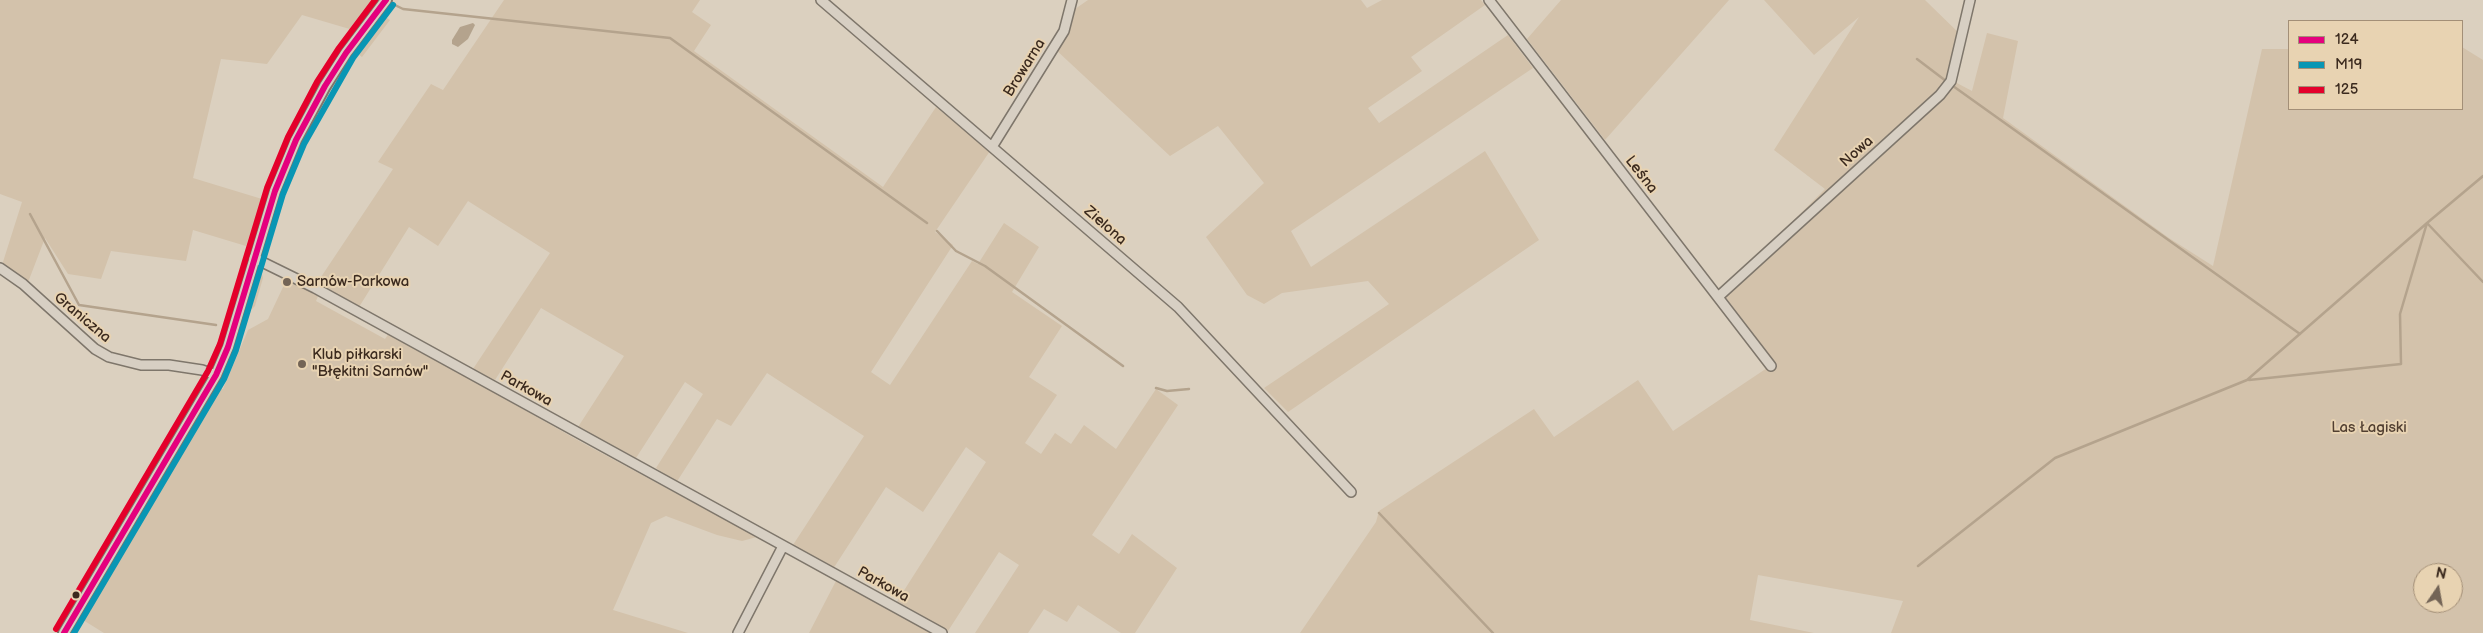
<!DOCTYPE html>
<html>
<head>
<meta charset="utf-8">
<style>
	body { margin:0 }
	#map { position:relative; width:2483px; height:633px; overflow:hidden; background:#dbd0bf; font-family:"Balsamiq Sans",sans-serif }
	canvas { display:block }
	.legend { position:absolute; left:2288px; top:20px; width:175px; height:90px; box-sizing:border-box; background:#e8d3b2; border:1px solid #a38f77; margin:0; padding:6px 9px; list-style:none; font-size:15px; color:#3b2a1e }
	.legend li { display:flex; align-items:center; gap:10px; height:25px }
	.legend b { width:25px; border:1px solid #a38f77 }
	.north { position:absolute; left:2413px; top:563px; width:50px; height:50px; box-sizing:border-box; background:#e8d3b2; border:1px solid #a38f77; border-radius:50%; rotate:12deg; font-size:14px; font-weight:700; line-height:20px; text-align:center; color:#3b2a1e }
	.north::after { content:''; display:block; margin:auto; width:18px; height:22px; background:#736456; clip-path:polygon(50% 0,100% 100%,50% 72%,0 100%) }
</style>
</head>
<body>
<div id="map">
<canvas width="2483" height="633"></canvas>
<ul class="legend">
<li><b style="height:6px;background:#e5007d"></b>124</li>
<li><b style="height:6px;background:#0996b4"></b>M19</li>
<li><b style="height:6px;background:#e4002b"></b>125</li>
</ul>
<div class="north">N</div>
</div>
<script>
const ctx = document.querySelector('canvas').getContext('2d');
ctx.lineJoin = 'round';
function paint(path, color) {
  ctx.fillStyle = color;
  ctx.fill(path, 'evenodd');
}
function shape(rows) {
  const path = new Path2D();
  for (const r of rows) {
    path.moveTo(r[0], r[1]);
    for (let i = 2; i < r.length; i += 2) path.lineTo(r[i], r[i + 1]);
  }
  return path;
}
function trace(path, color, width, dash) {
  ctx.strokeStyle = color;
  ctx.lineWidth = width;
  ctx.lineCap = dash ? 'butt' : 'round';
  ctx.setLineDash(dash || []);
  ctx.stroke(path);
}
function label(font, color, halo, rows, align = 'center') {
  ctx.font = font + ' "Balsamiq Sans",sans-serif';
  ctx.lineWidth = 4;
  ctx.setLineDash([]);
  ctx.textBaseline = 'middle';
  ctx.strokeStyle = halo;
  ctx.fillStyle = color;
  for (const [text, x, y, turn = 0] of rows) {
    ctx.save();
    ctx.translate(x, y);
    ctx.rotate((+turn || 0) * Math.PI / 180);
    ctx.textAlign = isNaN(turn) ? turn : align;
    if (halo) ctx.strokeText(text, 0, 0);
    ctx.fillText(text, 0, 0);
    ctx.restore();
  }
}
const green = shape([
	[0,0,376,0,353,30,302,15,267,64,221,59,193,178,262,199,246,246,193,230,186,261,111,251,101,279,68,274,45,238,27,285,2,265,22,202,0,194],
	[504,0,700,0,692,12,711,25,694,51,883,187,936,107,990,151,935,232,953,245,871,372,890,385,972,261,978,264,1004,223,1039,247,1012,292,1062,326,1029,377,1057,395,1025,443,1041,454,1055,433,1071,444,1084,425,1116,449,1156,389,1178,405,1092,535,1119,554,1132,534,1177,568,1135,633,1121,633,1078,605,1067,622,1044,609,1028,633,975,633,1019,565,999,552,948,631,896,603,986,462,966,447,923,512,886,487,833,569,791,548,864,436,767,373,731,426,717,419,676,483,656,468,703,394,685,382,636,458,578,427,624,356,541,308,495,380,473,369,550,253,468,201,438,246,409,227,359,307,317,283,393,169,378,162,431,84,443,90],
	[1088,0,1361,0,1367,8,1382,0,1481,0,1485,5,1411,57,1422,71,1368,108,1379,123,1508,35,1533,68,1291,231,1311,267,1485,151,1539,240,1288,412,1264,388,1389,304,1368,281,1282,293,1264,304,1247,295,1206,237,1264,183,1218,126,1170,156,1055,49,1075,9],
	[1561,0,1729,0,1605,140,1527,39],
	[1764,0,1925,0,1965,39,1955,82,1972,91,1987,33,2018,41,2003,118,2169,238,2213,266,2262,49,2289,49,2289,109,2462,109,2462,47,2483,60,2483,633,1891,633,1903,601,1758,575,1750,620,1814,633,1300,633,1376,522,1379,511,1534,409,1554,437,1638,380,1673,431,1773,364,1722,292,1825,189,1774,150,1859,17,1814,55],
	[2423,573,2453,573,2453,603,2423,603],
	[381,14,390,20,362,57,353,50],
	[260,266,263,278,255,306,252,309,245,309,257,267],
	[294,282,318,296,316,301,385,339,389,333,581,442,757,537,742,541,717,535,666,516,651,523,613,610,688,633,104,633,83,620,176,457,71,633,213,389,223,389,248,330,268,319,284,285,290,288],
	[230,304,236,305,223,343,212,368,210,367],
	[202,377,208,380,186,419,182,419,179,418],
	[838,577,938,633,809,633]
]);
const water = shape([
	[473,23,475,25,468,39,458,47,452,44,452,40,460,27]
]);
const stream = shape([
	[393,4,403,9,670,38,927,223],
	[1917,59,1946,81],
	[1953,86,2300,334],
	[306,137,316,115],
	[290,172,300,150],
	[282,194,286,182],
	[30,214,79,305,216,325],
	[937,231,956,251,985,266,1123,366],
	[214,360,232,307],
	[2249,380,2401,364,2400,314,2427,223,2483,176],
	[1156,388,1167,391,1189,389],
	[1379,513,1493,633],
	[1918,566,2055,458,2247,380,2427,223,2483,282]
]);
const minor = shape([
	[821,0,1178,307,1351,492],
	[1489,0,1771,366],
	[992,147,1064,31,1072,0],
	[254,258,315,288,942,633],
	[0,268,23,284,95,349,109,357,141,365,169,365,202,370,216,375],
	[1718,297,1940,95,1951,81,1970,0],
	[738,633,783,546]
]);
const tertiary = shape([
	[64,633,216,375,228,347,275,191,296,140,325,86,346,53,386,0]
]);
const bus1 = shape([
	[64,633,216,375,228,347,275,191,296,140,325,86,346,53,386,0]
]);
const bus2 = shape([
	[74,633,224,379,236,350,283,194,304,144,353,58,393,5]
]);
const bus3 = shape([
	[56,629,208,371,220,344,267,188,288,137,317,82,339,48,375,0]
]);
const markers = [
	[287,282,5,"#736456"],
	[302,364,5,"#736456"],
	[76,595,4.5,"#3b2a1e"]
];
const streetNames = [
	["Browarna",1025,68,-58],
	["Nowa",1857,152,-42],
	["Leśna",1641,175,52],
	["Zielona",1105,226,41],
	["Graniczna",82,318,40],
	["Parkowa",526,389,29],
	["Parkowa",883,585,29]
];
const poiNames = [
	["Sarnów-Parkowa",297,282],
	["Klub piłkarski",312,355],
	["\"Błękitni Sarnów\"",312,372]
];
const parkNames = [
	["Las Łagiski",2369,428]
];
paint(green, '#d3c2ab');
paint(water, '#b4a38d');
trace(stream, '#b4a38d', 2.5);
trace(minor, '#7e766b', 12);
trace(tertiary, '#7e766b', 14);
trace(minor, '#d7cfc3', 9);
trace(tertiary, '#d7cfc3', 10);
trace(bus1, '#e5007d', 6);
trace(bus2, '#0996b4', 6);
trace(bus3, '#e4002b', 6);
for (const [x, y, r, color] of markers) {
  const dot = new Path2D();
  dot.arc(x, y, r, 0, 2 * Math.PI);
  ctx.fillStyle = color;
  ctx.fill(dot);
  trace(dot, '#e8d3b2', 2);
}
label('15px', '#3b2a1e', '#e8d3b2', streetNames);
label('15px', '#3b2a1e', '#e8d3b2', poiNames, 'left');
label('15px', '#513f31', '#e8d3b2', parkNames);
</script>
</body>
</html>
